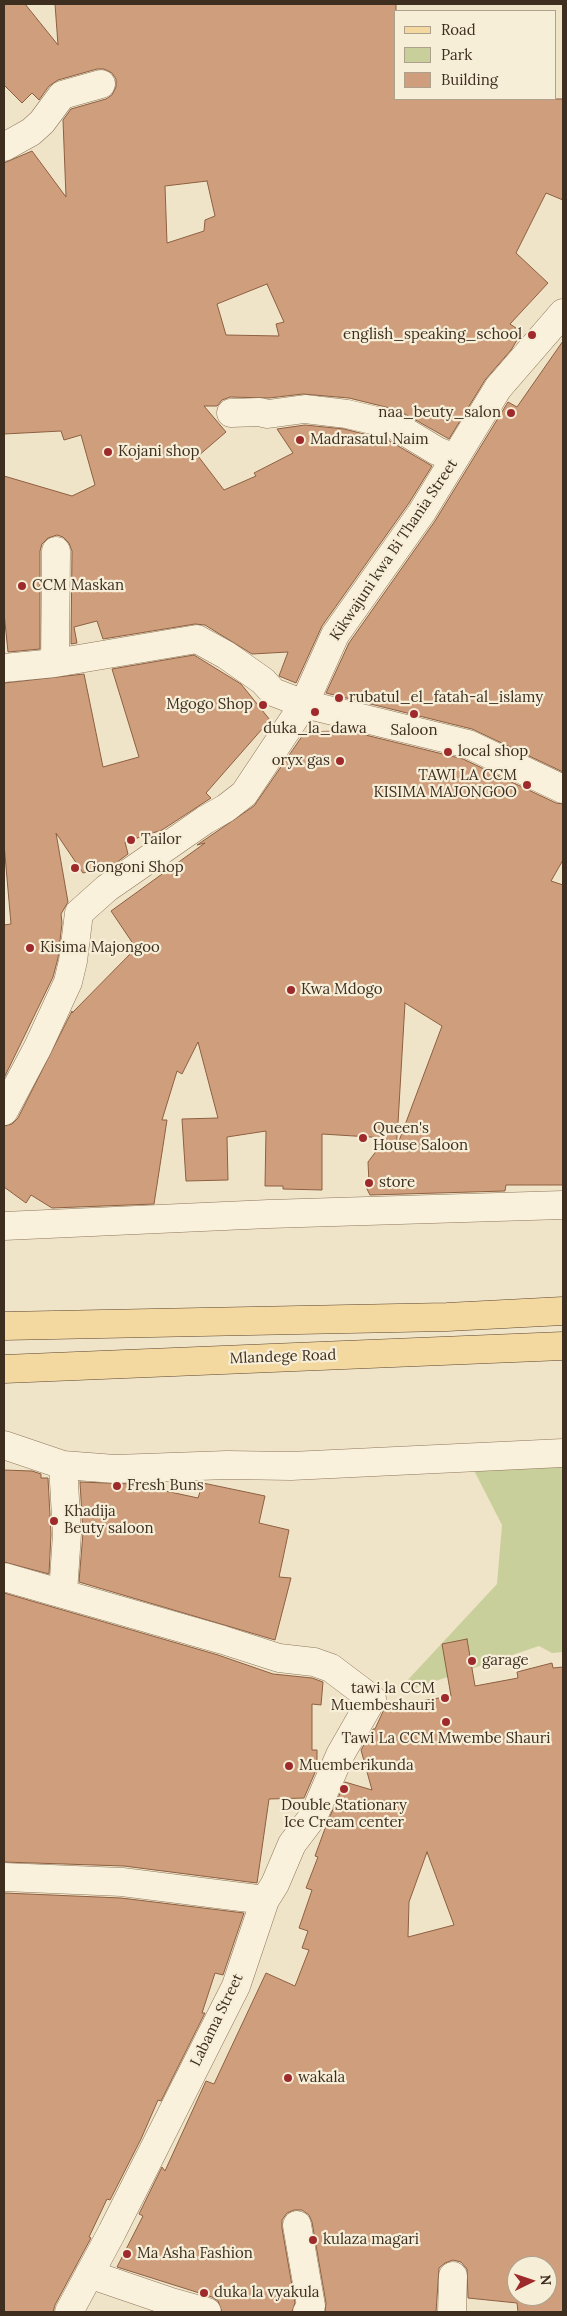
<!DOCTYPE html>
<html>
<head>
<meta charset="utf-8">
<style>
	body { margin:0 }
	#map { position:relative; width:567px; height:2316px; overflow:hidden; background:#f0e4c8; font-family:Lora,serif }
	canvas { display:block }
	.frame { position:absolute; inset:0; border:5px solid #3d2e20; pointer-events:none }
	.legend { position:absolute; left:394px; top:10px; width:162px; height:90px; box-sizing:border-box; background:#f7eed8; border:1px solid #ada18e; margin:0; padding:6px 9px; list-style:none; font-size:15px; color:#3d2e20 }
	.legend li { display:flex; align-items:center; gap:10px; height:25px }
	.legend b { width:25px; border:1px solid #ada18e }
	.north { position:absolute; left:507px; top:2256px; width:50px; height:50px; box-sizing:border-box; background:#f7eed8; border:1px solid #ada18e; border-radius:50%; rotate:86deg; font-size:14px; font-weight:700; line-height:20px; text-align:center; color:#3d2e20 }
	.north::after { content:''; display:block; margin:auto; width:18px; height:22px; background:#9e2a2b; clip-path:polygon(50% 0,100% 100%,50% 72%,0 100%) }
</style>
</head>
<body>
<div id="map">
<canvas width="567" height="2316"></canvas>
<div class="frame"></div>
<ul class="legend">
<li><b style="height:6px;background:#f3d9a0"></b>Road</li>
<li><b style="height:14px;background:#c9cf9b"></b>Park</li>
<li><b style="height:14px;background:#cf9f7d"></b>Building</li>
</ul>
<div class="north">N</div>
</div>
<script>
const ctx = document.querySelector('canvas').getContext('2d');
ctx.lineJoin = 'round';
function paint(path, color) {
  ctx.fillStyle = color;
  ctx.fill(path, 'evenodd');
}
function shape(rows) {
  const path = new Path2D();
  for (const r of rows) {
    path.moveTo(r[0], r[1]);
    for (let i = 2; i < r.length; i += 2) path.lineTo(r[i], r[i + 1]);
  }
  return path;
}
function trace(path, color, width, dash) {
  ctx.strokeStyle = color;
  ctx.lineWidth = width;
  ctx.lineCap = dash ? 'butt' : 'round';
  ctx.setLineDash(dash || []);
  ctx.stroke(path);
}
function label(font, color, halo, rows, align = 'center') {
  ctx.font = font + ' Lora,serif';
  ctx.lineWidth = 4.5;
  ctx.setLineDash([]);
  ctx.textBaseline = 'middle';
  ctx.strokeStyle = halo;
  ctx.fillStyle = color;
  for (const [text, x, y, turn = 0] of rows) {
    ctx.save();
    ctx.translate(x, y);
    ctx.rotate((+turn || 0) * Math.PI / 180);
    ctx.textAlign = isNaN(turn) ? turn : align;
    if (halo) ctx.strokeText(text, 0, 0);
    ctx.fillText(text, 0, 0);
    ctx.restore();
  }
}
const green = shape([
	[563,1441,563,1652,552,1653,539,1646,415,1688,404,1684,497,1584,502,1525,464,1451]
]);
const building = shape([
	[4,4,25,4,58,45,55,4,396,4,396,99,563,99,563,200,546,193,516,253,548,283,510,324,522,332,511,350,485,380,449,439,398,410,349,398,303,394,269,398,230,397,222,400,217,406,204,406,226,432,198,456,224,490,256,476,254,473,293,453,277,429,305,425,344,429,388,440,432,466,409,503,322,626,296,683,279,676,288,652,252,654,205,625,195,624,103,639,97,621,74,627,77,643,71,644,72,551,69,543,63,537,57,535,48,538,42,544,40,551,40,649,8,652,4,613,4,476,72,496,95,485,81,435,64,440,61,431,4,434,4,163,32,151,66,197,63,120,71,109,106,99,112,95,116,87,116,79,112,73,104,69,97,69,58,80,49,86,39,100,32,93,22,103,4,85,4,4],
	[207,181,215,216,205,220,204,231,167,243,165,186,207,181],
	[267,284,284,322,276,324,279,336,226,335,217,304,267,284],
	[563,341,563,772,472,729,326,693,349,643,435,521,508,402,517,407,563,341],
	[194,655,241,684,270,720,206,793,211,798,162,830,125,842,128,854,112,866,83,873,56,833,68,902,61,914,62,923,58,958,53,977,4,1078,4,925,11,924,4,844,4,683,84,674,103,767,139,757,112,669,194,655],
	[337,728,463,759,556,803,563,804,563,860,551,881,563,885,563,1185,506,1185,505,1191,370,1195,367,1189,369,1183,368,1162,386,1138,322,1134,322,1190,283,1189,283,1186,265,1186,266,1131,227,1137,228,1180,186,1181,182,1119,218,1118,198,1042,182,1074,177,1071,162,1120,167,1120,154,1204,52,1208,31,1195,26,1203,4,1187,4,1126,12,1124,18,1118,72,1011,72,1013,136,948,111,911,205,843,197,845,254,806,305,732,337,731,337,728],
	[405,1003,442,1026,396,1149,398,1123,405,1003],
	[4,1470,32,1471,41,1474,41,1478,48,1478,51,1534,49,1574,4,1562,4,1470],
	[80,1482,133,1484,198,1498,203,1483,265,1496,259,1523,289,1530,279,1577,291,1578,275,1640,79,1582,83,1533,80,1482],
	[4,1593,218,1655,273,1674,312,1678,323,1682,321,1705,312,1704,312,1750,317,1750,317,1768,304,1798,269,1799,257,1883,124,1866,4,1862,4,1593],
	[467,1639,475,1686,518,1678,517,1672,552,1663,553,1668,563,1667,563,2312,518,2312,517,2303,468,2298,467,2269,461,2262,453,2260,445,2263,439,2268,436,2312,325,2312,326,2303,312,2222,309,2215,302,2210,294,2210,287,2213,282,2220,282,2228,295,2303,292,2312,222,2312,218,2301,212,2297,117,2267,143,2216,139,2214,162,2167,165,2171,206,2081,214,2084,266,1973,295,1986,309,1950,302,1948,308,1931,299,1928,312,1890,306,1888,318,1857,315,1856,327,1823,345,1782,372,1790,361,1750,373,1729,375,1729,385,1707,451,1696,442,1644,467,1639],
	[427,1852,454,1925,408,1937,409,1902,427,1852],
	[517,2266,547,2266,547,2296,517,2296,517,2266],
	[4,1893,121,1898,244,1913,223,1975,215,1973,202,2013,205,2013,161,2101,158,2100,141,2139,110,2200,107,2199,89,2237,91,2238,55,2305,53,2312,4,2312,4,1893]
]);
const street = shape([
	[4,147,31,132,42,122,62,95,101,84],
	[231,413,259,412,268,414,305,409,347,414,394,425,437,451,455,458],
	[55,663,56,551],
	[4,668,55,663,197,639,226,655,263,681,273,692,304,704,335,635,422,512,498,388,563,313],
	[4,1111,38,1047,68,982,73,961,79,913,107,888,205,820,226,808,244,794,304,704,468,744,563,789],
	[4,1226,269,1214,563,1205],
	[4,1445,63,1465,67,1534,63,1593],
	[63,1465,115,1469,227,1465,291,1466,563,1453],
	[4,1577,223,1640,279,1658,314,1662,331,1668,372,1699,340,1755,314,1815,292,1844,275,1884,265,1900,236,1986,112,2232,69,2312],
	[4,1877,122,1882,265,1900],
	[297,2225,311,2306,307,2312],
	[89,2274,171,2302,207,2312],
	[452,2312,453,2276]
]);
const primary = shape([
	[4,1326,447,1317,563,1311],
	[4,1369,563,1346]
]);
const markers = [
	[532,335,5,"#9e2a2b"],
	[511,413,5,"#9e2a2b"],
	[300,440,5,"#9e2a2b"],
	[108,452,5,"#9e2a2b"],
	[22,586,5,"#9e2a2b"],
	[339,698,5,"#9e2a2b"],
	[263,705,5,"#9e2a2b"],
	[315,712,5,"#9e2a2b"],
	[414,714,5,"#9e2a2b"],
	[448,752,5,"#9e2a2b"],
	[340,761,5,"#9e2a2b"],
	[527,785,5,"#9e2a2b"],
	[131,840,5,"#9e2a2b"],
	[75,868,5,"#9e2a2b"],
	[30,948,5,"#9e2a2b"],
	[291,990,5,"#9e2a2b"],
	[363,1138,5,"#9e2a2b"],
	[369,1183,5,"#9e2a2b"],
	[117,1486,5,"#9e2a2b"],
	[54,1521,5,"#9e2a2b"],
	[472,1661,5,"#9e2a2b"],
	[445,1698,5,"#9e2a2b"],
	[446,1722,5,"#9e2a2b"],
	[289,1766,5,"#9e2a2b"],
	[344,1789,5,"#9e2a2b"],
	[288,2078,5,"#9e2a2b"],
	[313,2240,5,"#9e2a2b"],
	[127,2254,5,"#9e2a2b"],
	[204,2293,5,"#9e2a2b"]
];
const poiNames = [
	["english_speaking_school",522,335,"right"],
	["naa_beuty_salon",501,413,"right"],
	["Madrasatul Naim",310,440],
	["Kojani shop",118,452],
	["CCM Maskan",32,586],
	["rubatul_el_fatah-al_islamy",349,698],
	["Mgogo Shop",253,705,"right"],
	["duka_la_dawa",315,729,"center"],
	["Saloon",414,731,"center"],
	["local shop",458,752],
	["oryx gas",330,761,"right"],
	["TAWI LA CCM",517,776,"right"],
	["KISIMA MAJONGOO",517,793,"right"],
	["Tailor",141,840],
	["Gongoni Shop",85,868],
	["Kisima Majongoo",40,948],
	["Kwa Mdogo",301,990],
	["Queen's",373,1129],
	["House Saloon",373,1146],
	["store",379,1183],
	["Fresh Buns",127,1486],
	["Khadija",64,1512],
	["Beuty saloon",64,1529],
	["garage",482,1661],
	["tawi la CCM",435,1689,"right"],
	["Muembeshauri",435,1706,"right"],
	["Tawi La CCM Mwembe Shauri",446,1739,"center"],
	["Muemberikunda",299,1766],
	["Double Stationary",344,1806,"center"],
	["Ice Cream center",344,1823,"center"],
	["wakala",298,2078],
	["kulaza magari",323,2240],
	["Ma Asha Fashion",137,2254],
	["duka la vyakula",214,2293]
];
const streetNames = [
	["Kikwajuni kwa Bi Thania Street",394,550,-56],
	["Mlandege Road",283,1357,-2],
	["Labama Street",217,2020,-64]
];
paint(green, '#c9cf9b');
paint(building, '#cf9f7d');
trace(building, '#8d5f41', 1);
trace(street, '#8d765c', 29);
trace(primary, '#5b4430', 29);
trace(street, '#faf1dc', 28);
trace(primary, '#f3d9a0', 28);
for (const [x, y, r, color] of markers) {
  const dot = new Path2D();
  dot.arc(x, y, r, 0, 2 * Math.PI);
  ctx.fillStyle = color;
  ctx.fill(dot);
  trace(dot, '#f7eed8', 2);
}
label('15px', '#3d2e20', '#f7eed8', poiNames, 'left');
label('15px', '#3d2e20', '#f7eed8', streetNames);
</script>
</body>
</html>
